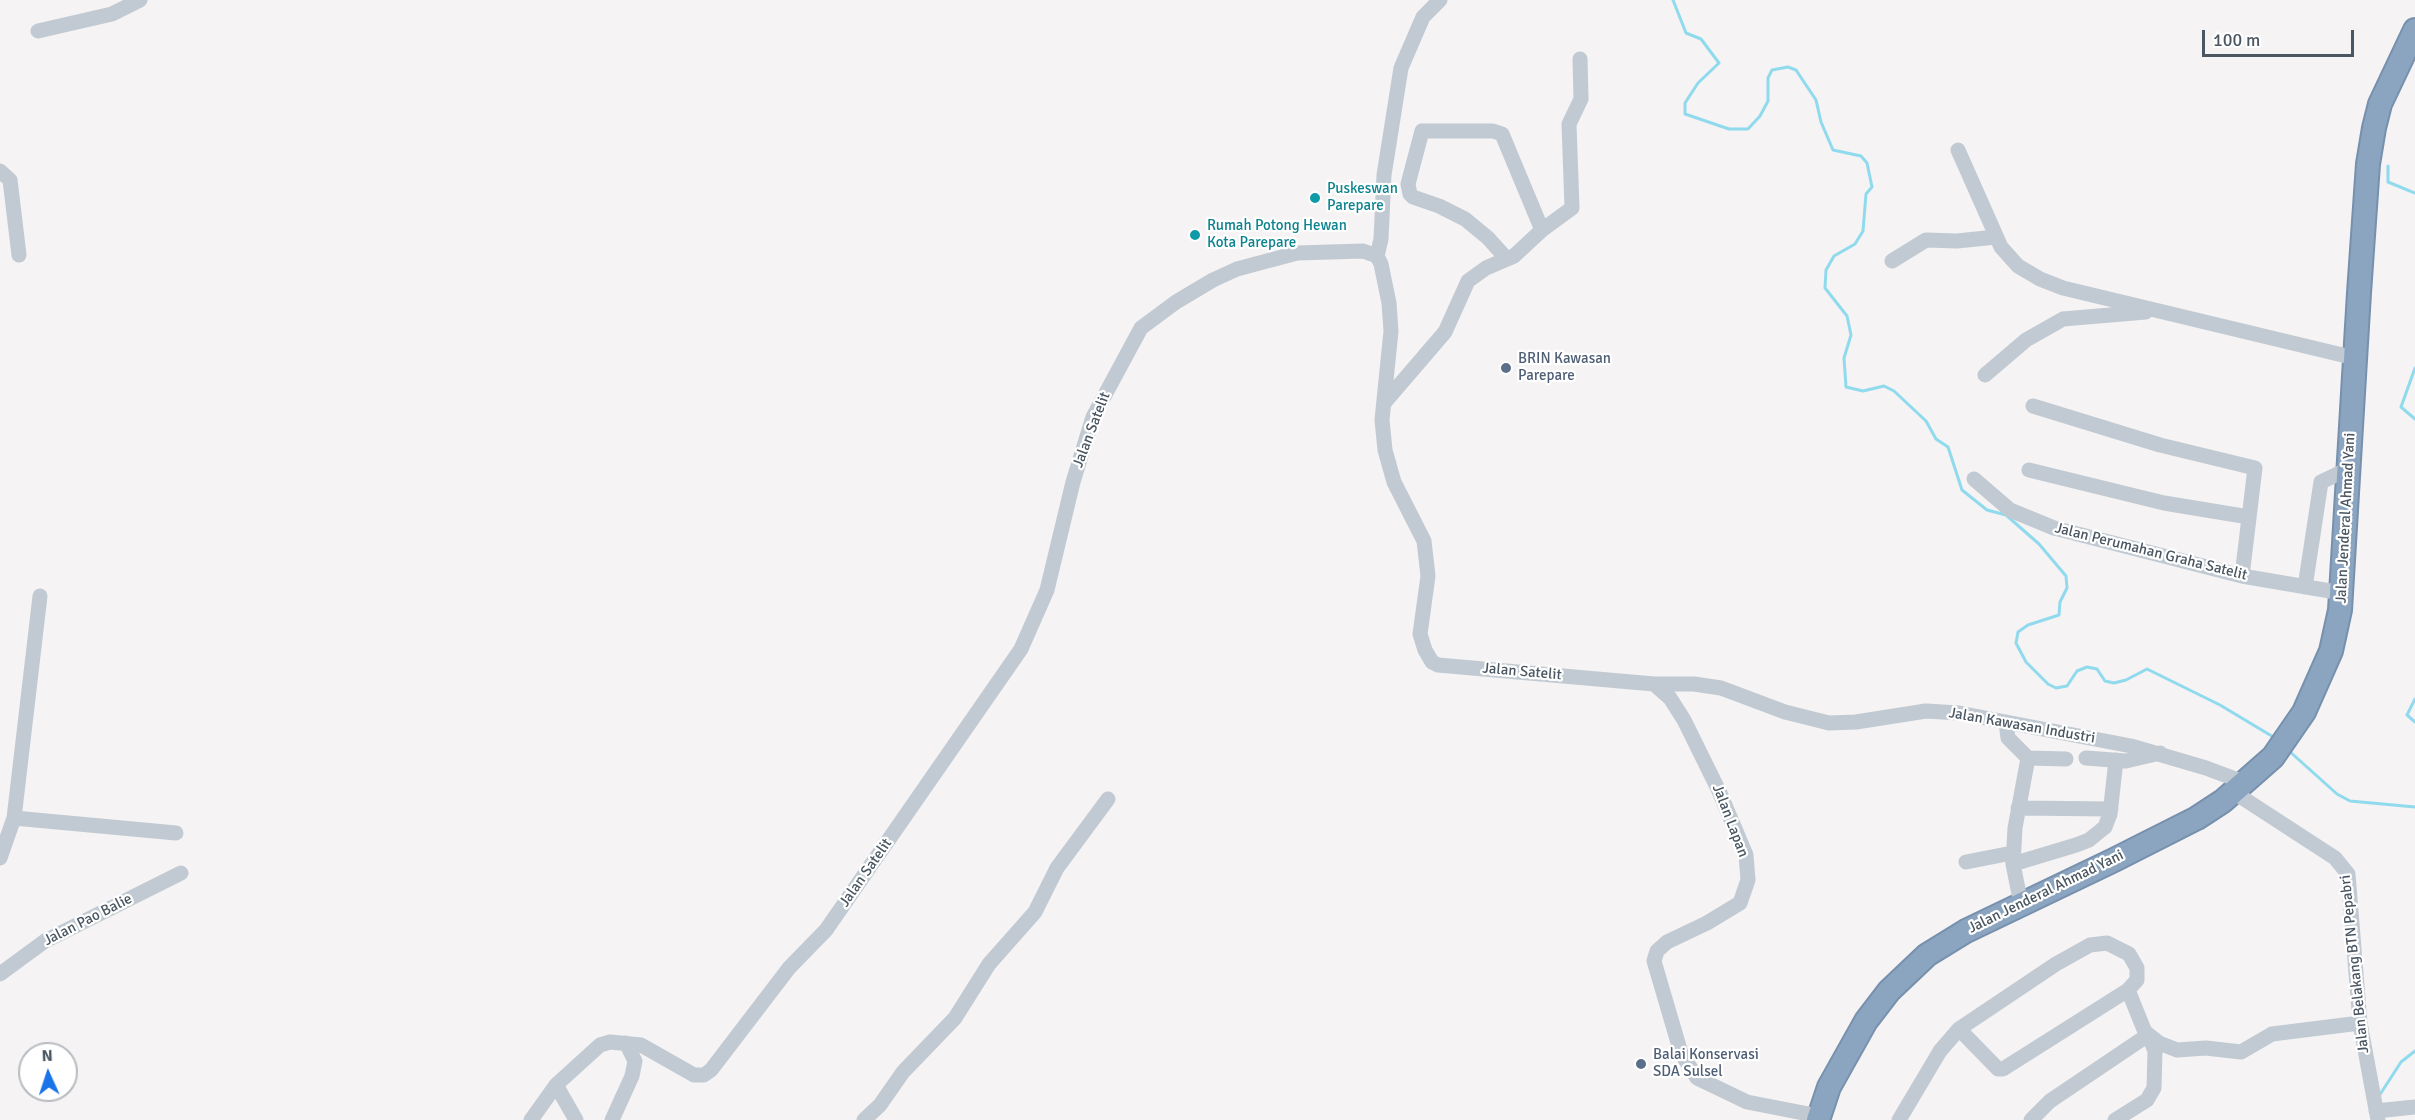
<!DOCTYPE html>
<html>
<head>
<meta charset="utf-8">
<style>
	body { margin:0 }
	#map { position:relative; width:2415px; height:1120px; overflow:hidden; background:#f5f3f3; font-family:Signika,sans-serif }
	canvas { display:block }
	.north { position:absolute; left:18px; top:1042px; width:60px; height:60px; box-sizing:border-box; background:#fff; border:2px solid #b7bbc0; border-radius:50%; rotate:357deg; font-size:16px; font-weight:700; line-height:24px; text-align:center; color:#4a5661 }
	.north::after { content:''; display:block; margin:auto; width:21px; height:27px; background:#1a73e8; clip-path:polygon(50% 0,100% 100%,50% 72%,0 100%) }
	.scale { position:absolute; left:2202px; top:30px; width:152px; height:27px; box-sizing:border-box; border:3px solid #4a5661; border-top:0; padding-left:8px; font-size:18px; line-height:21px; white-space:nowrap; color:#4a5661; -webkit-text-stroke:4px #fff; paint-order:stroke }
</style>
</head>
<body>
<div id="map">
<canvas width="2415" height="1120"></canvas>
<div class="north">N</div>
<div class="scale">100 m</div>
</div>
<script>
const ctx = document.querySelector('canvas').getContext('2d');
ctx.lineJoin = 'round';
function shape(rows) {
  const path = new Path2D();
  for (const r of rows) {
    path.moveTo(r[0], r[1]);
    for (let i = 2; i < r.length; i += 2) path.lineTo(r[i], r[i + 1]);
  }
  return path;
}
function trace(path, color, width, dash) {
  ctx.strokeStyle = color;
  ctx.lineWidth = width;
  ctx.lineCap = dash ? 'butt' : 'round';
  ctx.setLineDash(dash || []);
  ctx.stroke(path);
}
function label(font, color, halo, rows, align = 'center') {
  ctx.font = font + ' Signika,sans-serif';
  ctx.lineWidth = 4.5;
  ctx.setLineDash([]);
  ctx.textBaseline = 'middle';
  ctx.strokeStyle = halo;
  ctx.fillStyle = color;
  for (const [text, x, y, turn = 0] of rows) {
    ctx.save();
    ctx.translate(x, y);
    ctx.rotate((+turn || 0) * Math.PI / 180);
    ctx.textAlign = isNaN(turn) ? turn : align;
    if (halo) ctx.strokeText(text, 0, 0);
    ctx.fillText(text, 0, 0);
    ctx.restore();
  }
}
const stream = shape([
	[1673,0,1686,33,1701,39,1719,63,1698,83,1685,103,1685,114,1729,129,1748,129,1760,116,1768,101,1768,78,1772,70,1788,67,1796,70,1816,100,1821,122,1833,150,1861,156,1867,163,1872,187,1866,194,1863,231,1855,244,1834,256,1826,270,1825,288,1847,316,1851,335,1844,358,1846,387,1863,391,1884,386,1894,391,1926,421,1936,439,1948,447,1962,490,1987,510,2006,515,2039,544,2066,576,2067,588,2060,602,2059,615,2028,625,2018,632,2016,643,2026,662,2048,684,2056,688,2067,686,2077,671,2087,667,2097,669,2105,681,2114,683,2126,680,2147,669,2220,705,2275,738],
	[2388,166,2388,182,2415,193],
	[2415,368,2401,407,2415,419],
	[2415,699,2407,715,2415,722],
	[2288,750,2337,794,2350,801,2415,807],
	[2379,1096,2401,1062,2415,1051]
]);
const minor = shape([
	[38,31,112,14,140,0],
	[1958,150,2001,247,2018,266,2040,279,2063,288,2355,358],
	[0,171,10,180,19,255],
	[1377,256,1381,239,1384,175,1401,68,1423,17,1440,0],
	[1507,259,1488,238,1465,219,1439,206,1413,197,1410,194,1408,184,1422,131,1493,131,1502,134,1542,230],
	[1892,261,1926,240,1957,241,1996,237],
	[1985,375,2026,340,2063,319,2146,312],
	[1384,403,1445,332,1468,281,1486,268,1514,256,1542,230,1572,208,1569,124,1581,99,1580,59],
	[2033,406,2160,445,2255,468,2242,576],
	[2029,470,2164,503,2249,517],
	[1974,479,2010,510,2054,528,2242,576,2342,593],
	[2305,587,2321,482,2348,469],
	[1654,684,1670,698,1684,720,1719,791,1746,855,1748,880,1740,903,1707,923,1667,942,1657,951,1654,961,1681,1053,1697,1078,1747,1102,1819,1116],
	[2006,723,2008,738,2028,758,2066,759],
	[2086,758,2126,761,2160,753],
	[2235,793,2335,858,2348,874,2360,1023,2378,1120],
	[2018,808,2111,809],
	[14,818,176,833],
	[0,858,14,818,40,596],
	[1966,862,2012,853],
	[2013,864,2015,828,2028,758],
	[2021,904,2013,864,2076,845,2089,840,2105,827,2110,814,2116,760],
	[0,974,45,941,181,873],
	[2128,990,2145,1032,2159,1043,2177,1050,2206,1048,2241,1052,2272,1034,2360,1023],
	[556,1085,576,1120],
	[2376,1111,2415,1107],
	[531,1120,556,1085,600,1045,610,1042,641,1045,694,1075,704,1075,711,1070,789,968,826,930,1021,649,1047,590,1073,482,1093,417,1141,328,1176,302,1213,280,1237,269,1297,253,1363,251,1377,256,1381,264,1389,303,1391,331,1382,420,1385,450,1394,482,1424,541,1428,576,1420,634,1425,650,1432,662,1438,665,1654,684,1694,684,1721,688,1785,712,1829,723,1856,722,1926,711,1959,713,2131,746,2206,768,2246,783],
	[612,1120,632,1076,635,1061,626,1043],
	[864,1120,880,1105,903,1072,955,1018,989,964,1035,912,1057,868,1108,799],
	[1899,1120,1940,1051,1959,1029,2056,964,2090,945,2107,943,2129,954,2137,968,2137,980,2128,990,2003,1069,1998,1069,1959,1029],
	[2031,1120,2050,1101,2148,1035],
	[2115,1120,2147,1100,2154,1088,2155,1051,2149,1036]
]);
const highway = shape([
	[1818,1120,1829,1087,1866,1021,1889,991,1927,955,1966,931,2114,860,2197,818,2223,801,2273,757,2304,712,2331,651,2340,610,2359,293,2368,164,2374,128,2380,104,2415,30]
]);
const markers = [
	[1315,198,6,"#0f9aa8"],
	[1195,235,6,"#0f9aa8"],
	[1506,368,6,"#5c6f8a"],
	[1641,1064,6,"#5c6f8a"]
];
const cultureNames = [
	["Puskeswan",1327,189],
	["Parepare",1327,206],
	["Rumah Potong Hewan",1207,226],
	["Kota Parepare",1207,243]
];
const serviceNames = [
	["BRIN Kawasan",1518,359],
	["Parepare",1518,376],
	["Balai Konservasi",1653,1055],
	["SDA Sulsel",1653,1072]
];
const streetNames = [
	["Jalan Satelit",1092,430,-69],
	["Jalan Jenderal Ahmad Yani",2346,518,-87],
	["Jalan Perumahan Graha Satelit",2151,552,14],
	["Jalan Satelit",1522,672,5],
	["Jalan Kawasan Industri",2022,726,10],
	["Jalan Lapan",1730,821,69],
	["Jalan Satelit",866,873,-55],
	["Jalan Jenderal Ahmad Yani",2046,892,-26],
	["Jalan Pao Balie",88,920,-27],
	["Jalan Belakang BTN Pepabri",2355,964,-96]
];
trace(stream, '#90daee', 3);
trace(highway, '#7690ad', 26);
trace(minor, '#c1cad2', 15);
trace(highway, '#8ba5c1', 22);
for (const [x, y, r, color] of markers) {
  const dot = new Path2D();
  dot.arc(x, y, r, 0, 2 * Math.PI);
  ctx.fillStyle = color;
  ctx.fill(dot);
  trace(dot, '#fff', 2);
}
label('15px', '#0d838f', '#fff', cultureNames, 'left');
label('15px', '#4e5e75', '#fff', serviceNames, 'left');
label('15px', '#4a5661', '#fff', streetNames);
</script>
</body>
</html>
